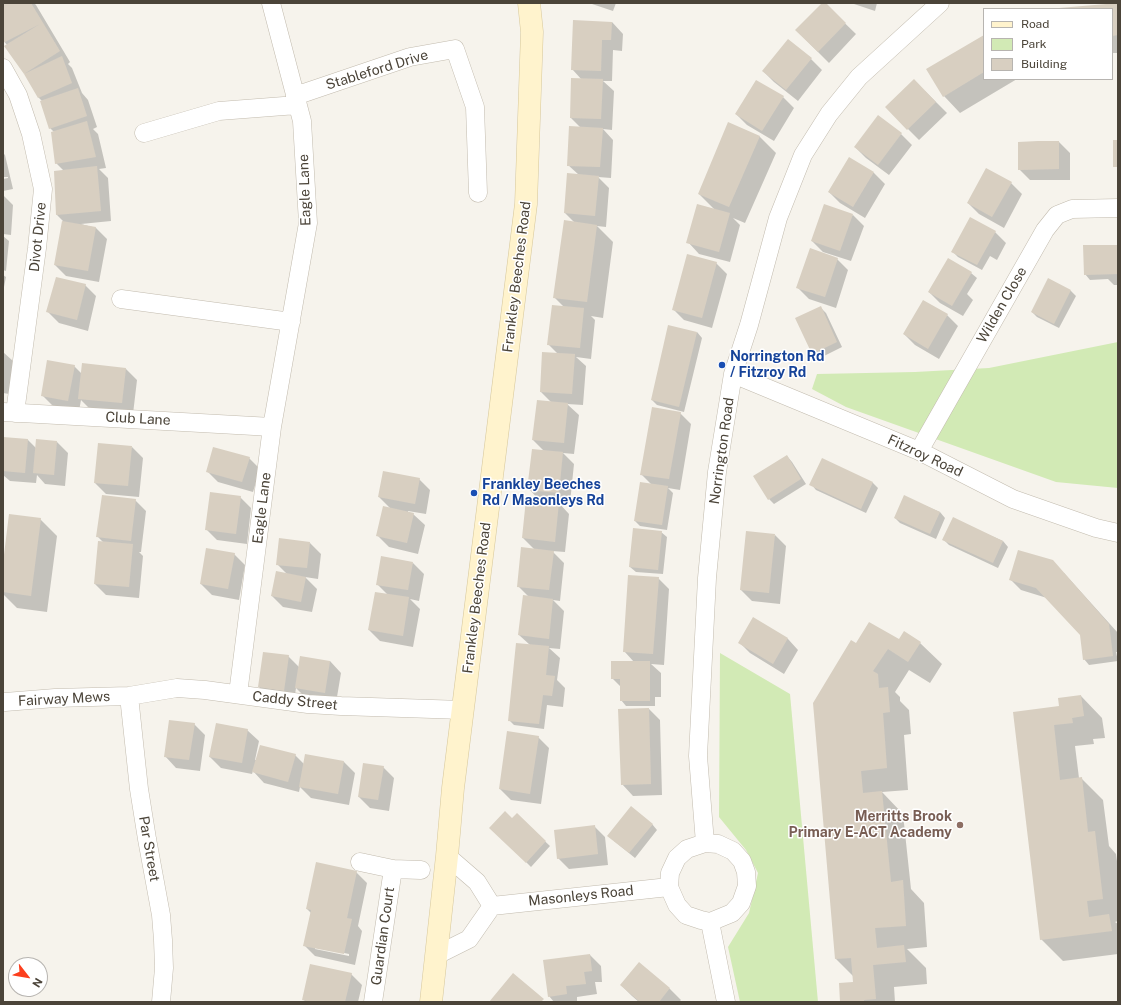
<!DOCTYPE html>
<html>
<head>
<meta charset="utf-8">
<style>
	body { margin:0 }
	#map { position:relative; width:1121px; height:1005px; overflow:hidden; background:#f6f3ec; font-family:"Public Sans",sans-serif }
	canvas { display:block }
	.frame { position:absolute; inset:0; border:4px solid #4b4439; pointer-events:none }
	.legend { position:absolute; left:983px; top:8px; width:130px; height:72px; box-sizing:border-box; background:#fff; border:1px solid #b7b4b0; margin:0; padding:5px 7px; list-style:none; font-size:12px; color:#4b4439 }
	.legend li { display:flex; align-items:center; gap:8px; height:20px }
	.legend b { width:20px; border:1px solid #b7b4b0 }
	.north { position:absolute; left:8px; top:957px; width:40px; height:40px; box-sizing:border-box; background:#fff; border:1px solid #b7b4b0; border-radius:50%; rotate:121deg; font-size:11px; font-weight:700; line-height:16px; text-align:center; color:#4b4439 }
	.north::after { content:''; display:block; margin:auto; width:14px; height:18px; background:#fc3f1d; clip-path:polygon(50% 0,100% 100%,50% 72%,0 100%) }
</style>
</head>
<body>
<div id="map">
<canvas width="1121" height="1005"></canvas>
<div class="frame"></div>
<ul class="legend">
<li><b style="height:5px;background:#fff3cd"></b>Road</li>
<li><b style="height:11px;background:#d2eab5"></b>Park</li>
<li><b style="height:11px;background:#d8cfc1"></b>Building</li>
</ul>
<div class="north">N</div>
</div>
<script>
const ctx = document.querySelector('canvas').getContext('2d');
ctx.lineJoin = 'round';
function paint(path, color) {
  ctx.fillStyle = color;
  ctx.fill(path, 'evenodd');
}
function shape(rows) {
  const path = new Path2D();
  for (const r of rows) {
    path.moveTo(r[0], r[1]);
    for (let i = 2; i < r.length; i += 2) path.lineTo(r[i], r[i + 1]);
  }
  return path;
}
function trace(path, color, width, dash) {
  ctx.strokeStyle = color;
  ctx.lineWidth = width;
  ctx.lineCap = dash ? 'butt' : 'round';
  ctx.setLineDash(dash || []);
  ctx.stroke(path);
}
function label(font, color, halo, rows, align = 'center') {
  ctx.font = font + ' "Public Sans",sans-serif';
  ctx.lineWidth = 3;
  ctx.setLineDash([]);
  ctx.textBaseline = 'middle';
  ctx.strokeStyle = halo;
  ctx.fillStyle = color;
  for (const [text, x, y, turn = 0] of rows) {
    ctx.save();
    ctx.translate(x, y);
    ctx.rotate((+turn || 0) * Math.PI / 180);
    ctx.textAlign = isNaN(turn) ? turn : align;
    if (halo) ctx.strokeText(text, 0, 0);
    ctx.fillText(text, 0, 0);
    ctx.restore();
  }
}
const green = shape([
	[1118,342,1118,488,1056,482,846,407,812,389,817,374,915,372,989,368],
	[720,653,790,694,818,1002,740,1002,728,947,749,913,758,873,746,850,719,817]
]);
const shadow = shape([
	[3,3,34,3,36,5,70,62,68,64,72,68,82,93,88,100,97,127,93,129,98,134,106,168,99,169,108,178,111,221,81,224,96,228,107,239,99,282,66,276,55,265,63,221,57,215,64,171,56,163,54,132,50,128,43,102,39,98,25,74,5,46,7,45,3,40],
	[589,3,616,3,613,11],
	[823,3,824,3,856,34,829,63,796,30],
	[851,3,877,3,875,11],
	[1118,4,1118,53,1112,53,1112,9,1059,9],
	[612,22,623,34,622,51,613,50,612,81,603,81,614,91,612,130,603,129,613,140,611,178,598,177,609,188,606,227,597,226,613,242,603,318,591,316,595,320,591,359,576,357,586,366,583,405,567,404,579,415,574,454,563,453,574,464,570,503,558,502,569,514,565,552,552,551,564,563,560,601,553,600,564,611,560,649,549,648,560,658,557,680,565,688,563,707,547,705,544,729,514,725,509,720,530,645,519,635,529,597,518,586,535,550,523,538,540,501,529,489,544,451,533,440,551,402,541,392,558,354,548,344,564,307,554,297,575,223,565,213,579,175,568,165,580,127,571,118,582,80,572,69],
	[984,36,984,79,1017,79,960,113,944,96],
	[788,40,811,59,822,70,798,101,774,82,763,71],
	[925,91,947,113,919,140,886,107],
	[783,97,794,108,774,141,747,125,736,114],
	[901,134,912,145,889,175,866,158,855,147],
	[759,136,776,153,745,223,733,218,740,225,730,262,699,254,688,242,715,210,699,194],
	[1059,142,1070,153,1070,180,1030,180,1019,169],
	[3,153,5,155,13,189,3,191,3,179,8,178,8,177,3,177],
	[849,159,874,173,885,184,865,218,840,203,829,192],
	[1011,183,1022,194,1004,228,979,214,968,203],
	[3,195,13,205,11,235,3,234],
	[853,215,864,226,851,261,823,252,812,241],
	[995,232,1006,243,997,260,990,256,982,270,958,257,952,251],
	[3,236,9,241,6,271,3,270],
	[1118,246,1118,285,1114,285,1108,279,1090,280,1085,274],
	[837,259,848,270,836,308,809,299,798,288],
	[716,263,727,274,712,328,684,320,673,309],
	[971,273,977,278,967,294,973,300,963,316,940,303,929,292],
	[3,275,6,277,3,292],
	[1048,280,1071,291,1076,296,1059,328,1037,317,1032,312],
	[85,285,96,296,88,331,59,323,48,312],
	[820,307,826,313,842,347,818,359,813,354],
	[947,315,958,326,939,359,915,345,904,334],
	[697,332,702,338,684,412,657,405,652,400],
	[3,352,13,361,9,394,3,393],
	[74,366,82,374,126,369,137,380,133,414,90,409,81,400,79,411,53,406,42,395],
	[680,413,691,424,680,490,668,488,673,493,667,530,640,526,635,521,652,485,641,474],
	[3,438,28,440,37,449,57,442,68,453,65,486,45,484,37,475,36,483,10,481,3,475],
	[132,447,143,458,139,497,106,494,95,483],
	[787,456,792,462,806,484,774,504,769,499],
	[249,458,260,469,253,492,218,482,207,471],
	[822,460,873,483,878,488,866,513,816,490,811,484],
	[419,479,430,490,426,514,408,511,408,513,413,514,425,525,418,554,389,547,378,536,391,509,379,497],
	[240,497,251,508,247,544,217,540,206,529],
	[905,497,940,512,945,518,936,539,900,523,895,518],
	[135,500,146,511,141,552,139,552,143,556,139,598,106,595,95,584,103,542,98,537],
	[40,519,57,536,47,612,17,608,3,594,3,571],
	[953,519,1003,541,1008,547,998,568,949,545,944,540],
	[661,532,667,537,663,574,636,572,630,567],
	[775,535,786,546,780,604,752,601,741,590],
	[310,543,321,554,318,579,305,577,317,589,312,612,283,607,272,596,287,574,277,564],
	[234,554,245,565,239,600,212,595,201,584],
	[413,563,424,574,419,601,410,599,420,609,413,647,380,641,369,630,388,595,377,584],
	[1064,573,1118,633,1118,652,1116,652,1118,661,1089,665,1084,659,1081,635,1047,598,1021,590,1010,579],
	[658,578,669,589,664,665,651,664,661,673,661,697,655,697,655,706,626,706,621,700,621,687,612,678,634,662,624,651],
	[754,619,788,639,798,650,784,674,750,653,739,642],
	[900,641,920,643,942,664,930,683,909,670,895,692,900,697,900,701,909,710,911,734,904,735,908,790,882,792,903,814,911,889,924,903,927,947,907,949,926,968,927,984,894,987,895,1002,841,1002,854,982,854,977,836,959,856,645],
	[288,656,299,667,330,661,341,673,336,703,307,699,296,688,294,701,270,698,259,687],
	[1081,696,1102,718,1105,738,1093,739,1094,744,1075,746,1079,778,1081,778,1103,800,1109,846,1116,854,1118,868,1118,921,1115,922,1118,924,1118,954,1063,961,1041,939,1014,713,1060,707],
	[649,709,660,720,662,795,633,796,622,784],
	[194,724,205,735,200,771,176,768,165,756],
	[247,730,259,741,255,760,295,755,304,764,306,755,344,762,355,773,349,805,311,798,300,787,299,792,264,783,253,771,252,774,221,768,210,757],
	[538,737,549,748,541,804,511,800,500,789],
	[383,767,394,778,389,811,370,808,359,797],
	[517,815,550,846,531,867,523,859,513,819],
	[652,824,657,830,635,858,614,841],
	[594,826,605,837,608,865,569,869,558,858],
	[356,872,367,883,358,926,362,931,355,965,315,956,304,945,311,913,307,909],
	[315,947,349,954,349,956,315,949],
	[590,955,601,966,602,982,595,982,597,994,577,997,577,1002,554,1002,549,996],
	[639,963,670,989,681,1000,679,1002,639,1002,632,996,621,985],
	[351,974,362,985,358,1002,306,1002,303,999]
]);
const building = shape([
	[6,3,31,3,60,51,24,74,62,56,72,83,38,98,24,74,4,46,40,24,3,43,3,5],
	[822,3,826,3,846,23,818,52,795,30],
	[1118,3,1118,35,1112,36,1112,9,1059,9,1059,8],
	[573,20,612,22,611,40,602,40,601,71,571,70],
	[984,35,984,72,943,97,926,69],
	[788,39,812,58,786,90,762,71],
	[571,78,603,79,601,119,570,118],
	[914,79,936,102,907,130,885,107],
	[756,80,784,96,762,131,735,114],
	[78,88,87,116,49,129,40,101],
	[878,115,902,133,878,165,854,147],
	[87,121,96,157,55,164,51,132],
	[728,122,760,136,729,207,698,194],
	[569,126,603,128,600,167,567,166],
	[1113,140,1118,140,1118,167,1113,167],
	[1038,141,1059,141,1059,169,1018,170,1018,142],
	[849,157,874,172,853,207,828,192],
	[97,166,101,211,56,215,54,171],
	[986,168,1012,182,992,217,967,203],
	[567,173,599,176,595,216,564,213],
	[697,204,730,213,719,252,686,243],
	[824,204,853,214,840,251,811,241],
	[970,217,996,231,977,265,951,252],
	[564,220,597,225,587,302,553,298],
	[62,221,96,227,88,271,54,265],
	[1083,245,1118,245,1118,274,1084,275],
	[810,248,838,258,825,297,796,288],
	[687,254,717,262,702,318,672,310],
	[948,258,972,272,952,306,928,292],
	[56,277,86,284,77,320,46,312],
	[1048,278,1071,290,1054,324,1031,312],
	[923,300,948,314,928,349,903,334],
	[552,305,584,308,580,348,547,345],
	[821,306,837,342,812,354,795,318],
	[668,325,697,332,679,407,651,400],
	[542,352,575,354,572,394,540,392],
	[47,360,75,365,68,401,41,396],
	[82,363,126,368,122,403,78,399],
	[537,400,568,403,564,443,532,440],
	[652,407,681,412,669,479,640,475],
	[3,437,28,439,25,473,3,471],
	[36,439,57,441,54,475,33,473],
	[98,443,132,446,128,486,94,483],
	[213,447,250,457,242,482,206,472],
	[532,449,563,452,559,493,527,490],
	[787,455,801,479,768,500,753,476],
	[822,458,873,482,861,509,809,485],
	[383,471,420,478,415,504,378,497],
	[640,482,668,486,662,525,634,521],
	[210,492,241,496,236,534,205,530],
	[102,495,136,499,131,541,96,537],
	[904,495,940,512,930,534,894,518],
	[526,499,559,502,555,542,522,538],
	[383,506,414,513,407,543,376,536],
	[9,514,41,518,31,596,3,592,3,563],
	[953,517,1003,541,993,563,942,540],
	[633,528,662,531,658,570,629,567],
	[746,531,775,534,769,593,740,590],
	[279,538,310,542,307,568,276,565],
	[98,541,133,544,129,587,94,584],
	[521,547,554,551,549,590,517,587],
	[206,548,235,553,228,589,200,584],
	[1018,550,1053,560,1109,624,1113,656,1083,660,1080,635,1036,588,1009,580],
	[381,556,413,562,408,590,376,585],
	[276,571,306,577,301,602,271,596],
	[628,575,659,577,653,654,623,652],
	[375,592,409,597,403,636,368,630],
	[523,595,553,599,549,639,518,635],
	[753,617,788,638,773,664,738,643],
	[869,622,899,639,904,631,921,642,908,662,888,649,873,671,878,674,879,688,888,687,890,712,883,713,887,768,861,771,863,793,882,791,891,882,903,880,906,926,875,928,877,948,904,945,906,962,873,965,876,999,864,1000,864,1002,840,1002,839,983,853,982,851,958,835,959,813,703,851,640,856,643],
	[516,643,549,646,546,675,555,676,552,696,543,695,539,724,508,721],
	[263,652,289,655,284,691,258,687],
	[300,656,330,661,325,693,295,688],
	[611,661,650,661,650,701,620,701,620,679,611,679],
	[1081,695,1084,716,1072,718,1073,723,1054,725,1060,780,1082,777,1088,832,1095,831,1103,899,1087,901,1089,917,1109,914,1112,931,1040,940,1013,712,1059,706,1058,698],
	[649,708,651,784,621,785,618,709],
	[169,720,195,723,189,760,164,757],
	[216,723,248,729,242,763,209,757],
	[507,731,539,736,530,794,499,789],
	[260,745,296,754,288,782,252,772],
	[305,754,344,761,338,794,299,787],
	[363,763,384,766,378,800,358,797],
	[631,806,653,824,629,853,607,836],
	[505,811,512,818,517,813,546,841,526,863,489,828],
	[595,825,598,854,557,859,554,830],
	[316,862,357,871,347,918,352,919,344,954,303,946,311,910,306,909],
	[590,954,592,971,584,972,586,984,566,986,567,994,548,997,543,960],
	[639,962,670,988,659,1002,640,1002,620,985],
	[310,964,352,973,345,1002,307,1002,307,1001,302,1000],
	[513,973,544,999,541,1002,489,1002]
]);
const street = shape([
	[3,68,18,95,31,134,43,189,37,248,15,413],
	[295,96,410,57,455,49,475,107,478,193],
	[144,133,219,111,297,105],
	[121,299,291,322],
	[733,374,919,451,1013,499,1096,528,1118,533],
	[3,412,272,427],
	[919,451,1045,230,1057,215,1072,209,1118,208],
	[238,694,272,427,308,223,302,121,271,3],
	[129,696,139,789,147,839,161,915,163,940,164,968,161,1002],
	[5,702,55,698,129,696,177,688,205,690,308,704,341,706,463,710],
	[705,843,698,756,707,578,717,472,733,374,749,325,778,218,803,155,829,114,859,77,940,3],
	[705,843,718,844,733,851,742,861,746,872,747,886,741,903,732,913,710,922,701,920,686,915,677,905,669,887,670,873,677,858,687,849,705,843],
	[447,856,477,882,492,906],
	[360,862,393,869,421,870],
	[710,922,726,1002],
	[435,956,469,939,492,906,669,887],
	[373,1002,393,869]
]);
const secondary = shape([
	[431,1002,447,856,453,788,526,204,532,32,529,3]
]);
const markers = [
	[722,365,4,"#1a4fb4"],
	[474,493,4,"#1a4fb4"],
	[960,825,4,"#8d6e63"]
];
const streetNames = [
	["Stableford Drive",377,70,-17],
	["Eagle Lane",305,190,-92],
	["Divot Drive",38,237,-84],
	["Frankley Beeches Road",517,277,-83],
	["Wilden Close",1002,305,-60],
	["Club Lane",138,419,3],
	["Norrington Road",722,451,-82],
	["Fitzroy Road",925,456,25],
	["Eagle Lane",262,508,-83],
	["Frankley Beeches Road",477,598,-83],
	["Fairway Mews",64,699,-3],
	["Caddy Street",295,701,6],
	["Par Street",149,849,80],
	["Masonleys Road",581,896,-6],
	["Guardian Court",383,936,-82]
];
const transitNames = [
	["Norrington Rd",730,357],
	["/ Fitzroy Rd",730,373],
	["Frankley Beeches",482,485],
	["Rd / Masonleys Rd",482,501]
];
const educationNames = [
	["Merritts Brook",952,817],
	["Primary E-ACT Academy",952,833]
];
paint(green, '#d2eab5');
paint(shadow, '#0003');
paint(building, '#d8cfc1');
trace(street, '#c2bbae', 19);
trace(secondary, '#d6c79b', 23);
trace(street, '#fff', 18);
trace(secondary, '#fff3cd', 22);
for (const [x, y, r, color] of markers) {
  const dot = new Path2D();
  dot.arc(x, y, r, 0, 2 * Math.PI);
  ctx.fillStyle = color;
  ctx.fill(dot);
  trace(dot, '#fff', 1.5);
}
label('14px', '#4b4439', '#fff', streetNames);
label('bold 14px', '#164399', '#fff', transitNames, 'left');
label('bold 14px', '#785e54', '#fff', educationNames, 'right');
</script>
</body>
</html>
